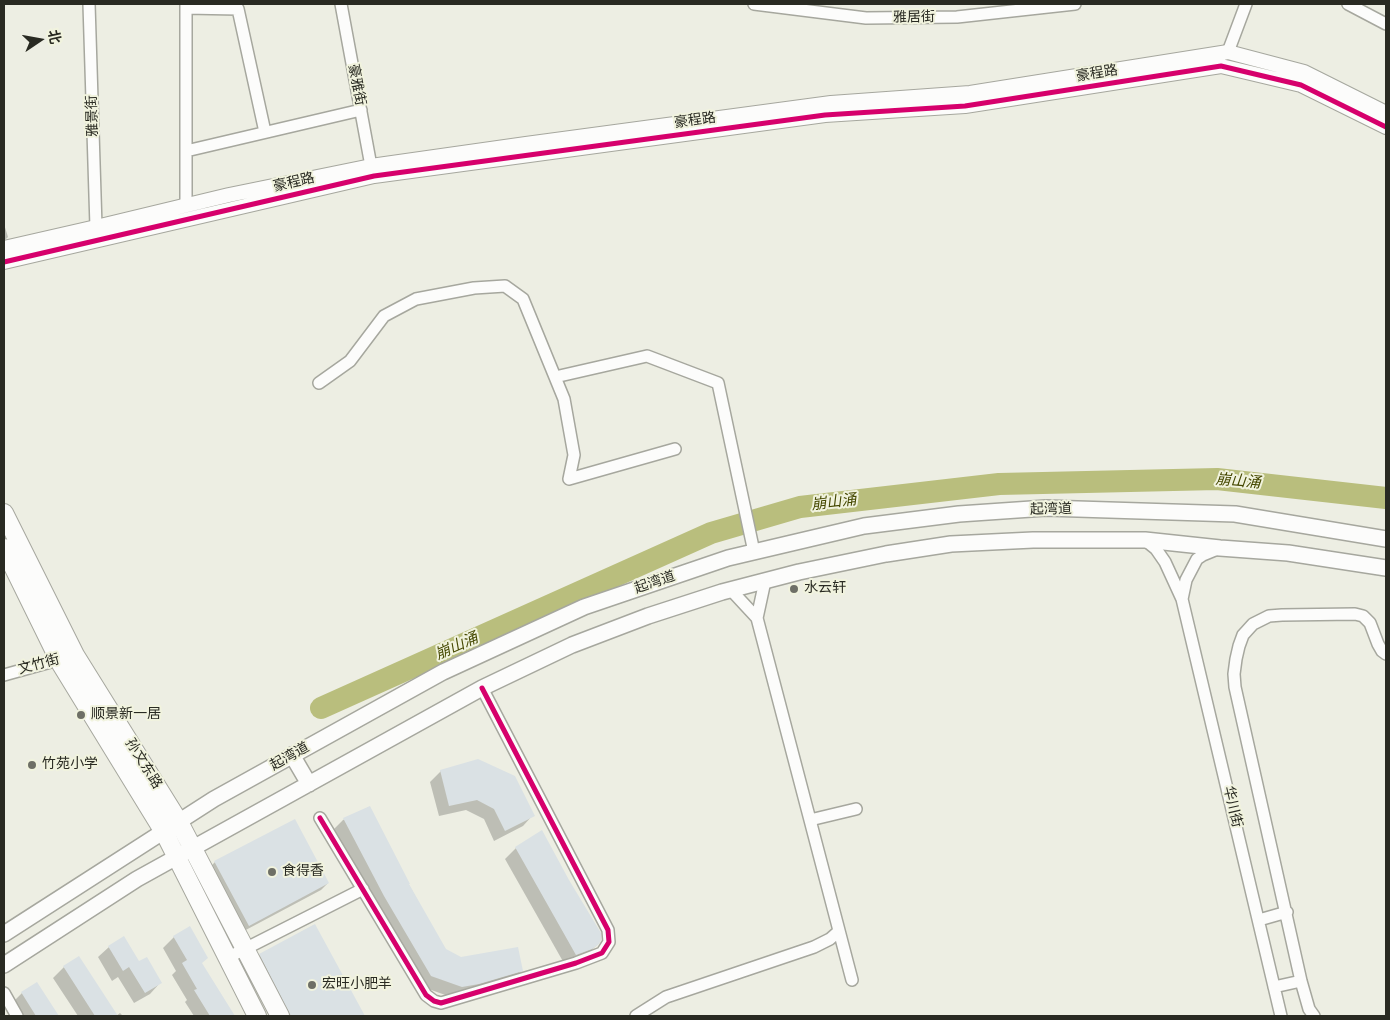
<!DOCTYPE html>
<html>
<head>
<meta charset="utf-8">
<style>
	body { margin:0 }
	#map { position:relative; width:1390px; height:1020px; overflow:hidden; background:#edeee3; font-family:"Titillium Web","Noto Sans SC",sans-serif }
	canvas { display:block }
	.frame { position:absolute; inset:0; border:5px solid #292a22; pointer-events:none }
	.north { position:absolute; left:15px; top:15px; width:50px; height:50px; -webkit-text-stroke:4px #f1f3de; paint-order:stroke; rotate:78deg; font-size:14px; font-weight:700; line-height:20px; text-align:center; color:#292a22 }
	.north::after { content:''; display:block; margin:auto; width:18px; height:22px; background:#292a22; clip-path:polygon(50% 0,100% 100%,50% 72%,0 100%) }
</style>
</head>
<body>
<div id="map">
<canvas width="1390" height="1020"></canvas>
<div class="frame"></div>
<div class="north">北</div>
</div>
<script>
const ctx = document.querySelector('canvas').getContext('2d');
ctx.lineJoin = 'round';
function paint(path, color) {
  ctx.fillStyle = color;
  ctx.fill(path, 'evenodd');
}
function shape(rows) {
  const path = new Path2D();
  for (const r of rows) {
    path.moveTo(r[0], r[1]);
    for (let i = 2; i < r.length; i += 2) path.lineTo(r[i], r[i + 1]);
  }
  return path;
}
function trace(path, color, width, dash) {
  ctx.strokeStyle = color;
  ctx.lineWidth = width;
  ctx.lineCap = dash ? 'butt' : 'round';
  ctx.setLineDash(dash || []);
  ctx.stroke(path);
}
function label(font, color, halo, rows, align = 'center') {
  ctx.font = font + ' "Titillium Web","Noto Sans SC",sans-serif';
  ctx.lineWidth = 4;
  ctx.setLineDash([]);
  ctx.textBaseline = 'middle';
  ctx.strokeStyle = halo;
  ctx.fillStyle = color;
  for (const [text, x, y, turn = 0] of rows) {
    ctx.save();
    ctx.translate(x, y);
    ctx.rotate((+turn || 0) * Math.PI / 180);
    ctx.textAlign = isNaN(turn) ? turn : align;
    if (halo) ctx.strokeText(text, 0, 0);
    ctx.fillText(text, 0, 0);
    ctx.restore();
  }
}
const shadow = shape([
	[4,224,8,237,4,241],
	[441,771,533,815,523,826,494,841,484,819,466,810,439,816,430,782],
	[369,807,408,883,445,950,461,958,522,970,511,981,451,997,420,986,333,830,343,820],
	[542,832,598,944,586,955,565,965,505,859,516,848],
	[215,862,328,883,321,890,242,932,208,869],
	[314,925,364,1016,281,1016,253,962,260,955],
	[174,937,201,964,233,1016,194,1016,185,1002,187,1000,172,975,176,971,163,948],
	[109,947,160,983,150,994,134,1003,118,977,112,981,98,957],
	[64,967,116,1016,120,1013,123,1016,78,1016,53,978],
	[37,984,57,1016,19,1016,11,1004,22,993]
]);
const river = shape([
	[321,708,711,533,800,507,999,484,1217,479,1386,498]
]);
const building = shape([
	[478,759,515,776,535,816,505,831,494,809,477,800,449,806,440,770],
	[370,806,410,884,409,884,446,949,461,957,518,947,523,971,479,984,462,987,431,976,384,896,343,818],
	[295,819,329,883,249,926,214,861],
	[542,830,569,880,601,933,601,940,599,944,592,949,576,955,515,847],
	[315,924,365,1016,291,1016,259,954],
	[190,926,208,958,202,963,235,1016,210,1016,194,990,197,989,182,963,187,960,173,936],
	[124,936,139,961,147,957,162,983,145,993,129,967,123,971,108,946],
	[79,956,118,1016,95,1016,63,966],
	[37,982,59,1016,36,1016,21,992]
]);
const minor = shape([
	[89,4,96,227],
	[186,4,186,205],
	[341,4,371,166],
	[754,4,866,18,957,17,1075,4],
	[1348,4,1386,24],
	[186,8,238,9,265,132],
	[1228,52,1246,4],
	[186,151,361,110],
	[555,377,647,356,718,383,754,552],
	[319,383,350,361,384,316,416,299,474,288,505,286,523,299,564,399,574,455,569,479,675,449],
	[1145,540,1156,549,1165,562,1182,599,1281,1016],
	[731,590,757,618,852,980],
	[1182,599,1186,580,1197,559,1203,555,1220,548],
	[757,618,765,581],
	[4,675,65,658],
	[320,818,426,995,434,1001,441,1003,576,963,602,953,609,942,608,930,482,688],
	[810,820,856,809],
	[1259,920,1287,912],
	[227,958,363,889],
	[1274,987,1301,981],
	[4,993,17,1016],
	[636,1016,666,997,814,947,830,939,839,931],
	[1314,1016,1309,1009,1301,981,1235,687,1234,674,1236,659,1239,646,1243,635,1253,624,1269,616,1282,615,1355,614,1363,616,1370,623,1378,644,1382,651,1386,654]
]);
const tertiary = shape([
	[4,248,96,227,229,195,371,166,526,144,831,103,970,93,1228,52,1304,72,1386,113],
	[4,262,374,176,825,115,965,106,1221,66,1301,85,1386,127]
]);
const secondary = shape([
	[292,755,309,784],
	[4,934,214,799,443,672,584,607,728,558,864,526,959,514,1046,508,1235,514,1386,539],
	[4,965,137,879,482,688,572,645,648,616,722,592,799,572,886,554,951,544,1033,540,1145,540,1220,548,1288,553,1386,568]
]);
const primary = shape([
	[4,513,75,655,179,822,280,1016],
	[4,548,61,664,164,832,257,1016]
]);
const cycleway = shape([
	[4,262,374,176,825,115,965,106,1221,66,1301,85,1386,127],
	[320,818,426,995,434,1001,441,1003,576,963,602,953,609,942,608,930,482,688]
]);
const markers = [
	[794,589,5,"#6e6f66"],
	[81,715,5,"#6e6f66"],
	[32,765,5,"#6e6f66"],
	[272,872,5,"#6e6f66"],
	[312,985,5,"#6e6f66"]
];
const streetNames = [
	["雅居街",914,18,-1],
	["豪程路",1097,74,-9],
	["豪雅街",356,85,79],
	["雅景街",93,116,-92],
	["豪程路",695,121,-8],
	["豪程路",294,183,-13],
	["起湾道",1051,510,-1],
	["起湾道",655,583,-19],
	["文竹街",39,665,-15],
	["起湾道",290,757,-29],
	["孙文东路",143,764,58],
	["华川街",1232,807,77]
];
const poiNames = [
	["水云轩",804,589],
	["顺景新一居",91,715],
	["竹苑小学",42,765],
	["食得香",282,872],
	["宏旺小肥羊",322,985]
];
const waterNames = [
	["崩山涌",1238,482,5],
	["崩山涌",834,503,-7],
	["崩山涌",457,647,-24]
];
paint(shadow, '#0003');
trace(river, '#b9be7d', 22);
paint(building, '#dae1e4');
trace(minor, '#a6a79e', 14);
trace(tertiary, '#a6a79e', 16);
trace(secondary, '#a6a79e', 18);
trace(primary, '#a6a79e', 20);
trace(minor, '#fcfcfb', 11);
trace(tertiary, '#fcfcfb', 14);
trace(secondary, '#fcfcfb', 15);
trace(primary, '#fcfcfb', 18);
trace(cycleway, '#d6006c', 5);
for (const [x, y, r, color] of markers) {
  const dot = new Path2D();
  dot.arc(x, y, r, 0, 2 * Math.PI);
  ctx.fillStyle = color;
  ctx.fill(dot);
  trace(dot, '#f1f3de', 2);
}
label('14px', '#292a22', '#f1f3de', streetNames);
label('14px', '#292a22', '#f1f3de', poiNames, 'left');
label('italic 15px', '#454800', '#f1f3de', waterNames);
</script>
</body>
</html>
